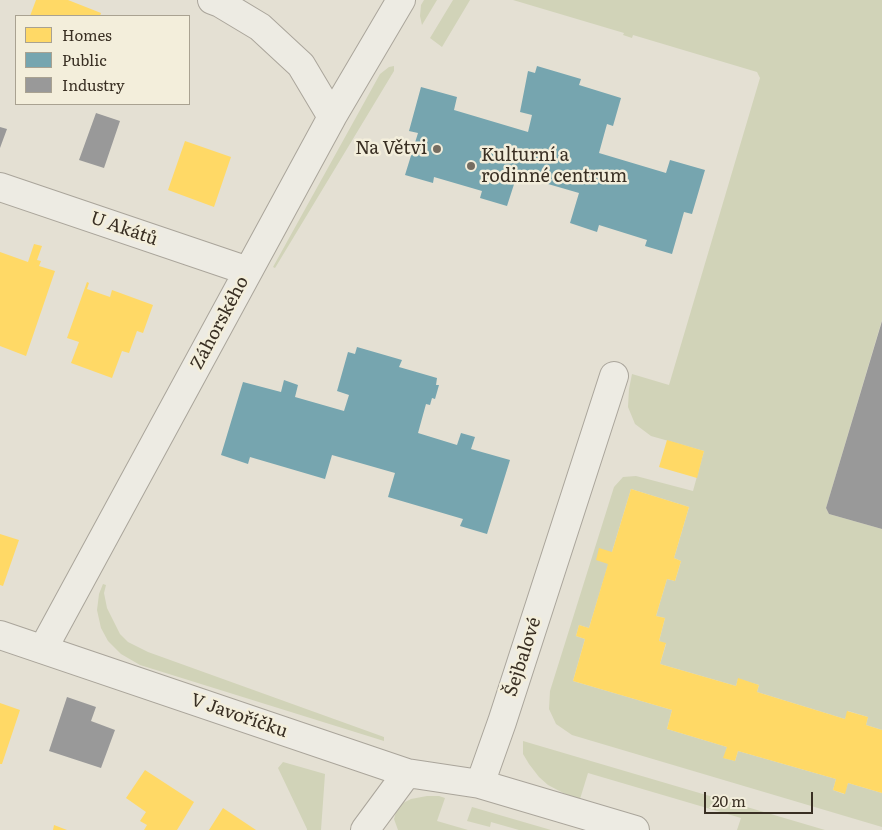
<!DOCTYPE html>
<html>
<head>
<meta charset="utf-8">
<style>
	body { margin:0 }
	#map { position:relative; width:882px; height:830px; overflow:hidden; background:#e4e0d3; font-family:Literata,serif }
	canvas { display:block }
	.legend { position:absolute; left:15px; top:15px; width:175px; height:90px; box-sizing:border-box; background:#f3eedb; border:1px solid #a9a291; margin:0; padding:6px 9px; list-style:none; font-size:15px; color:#392f23 }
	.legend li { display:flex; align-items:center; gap:10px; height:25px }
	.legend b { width:25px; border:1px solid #a9a291 }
	.scale { position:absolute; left:704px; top:792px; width:109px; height:22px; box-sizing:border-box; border:2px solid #392f23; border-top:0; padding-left:6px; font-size:15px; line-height:18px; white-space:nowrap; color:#392f23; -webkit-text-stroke:4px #f3eedb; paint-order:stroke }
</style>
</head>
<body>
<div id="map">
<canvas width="882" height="830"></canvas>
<ul class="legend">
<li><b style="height:14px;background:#ffd966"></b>Homes</li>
<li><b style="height:14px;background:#76a5af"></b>Public</li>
<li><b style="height:14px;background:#999"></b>Industry</li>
</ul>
<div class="scale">20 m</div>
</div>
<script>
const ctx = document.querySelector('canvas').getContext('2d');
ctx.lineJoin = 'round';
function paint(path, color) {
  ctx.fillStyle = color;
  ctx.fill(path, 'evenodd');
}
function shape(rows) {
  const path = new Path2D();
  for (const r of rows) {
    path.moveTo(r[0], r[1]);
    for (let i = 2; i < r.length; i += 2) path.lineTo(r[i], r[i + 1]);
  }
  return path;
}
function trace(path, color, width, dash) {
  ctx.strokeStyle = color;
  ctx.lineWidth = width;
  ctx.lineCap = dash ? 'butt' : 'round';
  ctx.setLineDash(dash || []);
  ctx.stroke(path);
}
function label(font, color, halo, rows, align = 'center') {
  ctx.font = font + ' Literata,serif';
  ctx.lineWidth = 5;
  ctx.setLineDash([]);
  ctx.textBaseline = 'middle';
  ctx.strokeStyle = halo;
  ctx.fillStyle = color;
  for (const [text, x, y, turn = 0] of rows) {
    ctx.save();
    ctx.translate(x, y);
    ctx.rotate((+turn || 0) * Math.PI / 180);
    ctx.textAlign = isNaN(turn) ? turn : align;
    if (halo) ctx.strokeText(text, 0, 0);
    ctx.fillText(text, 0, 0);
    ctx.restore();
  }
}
const green = shape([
	[424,0,437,0,422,25,420,16,421,5],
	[453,0,470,0,442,47,430,38],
	[513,0,882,0,882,320,826,508,829,514,882,529,882,730,866,725,868,717,848,711,845,719,757,692,759,685,738,679,736,686,660,664,666,644,659,641,665,618,656,616,667,579,675,581,681,561,674,558,689,507,631,489,589,628,579,625,576,636,585,639,573,681,672,710,667,729,727,747,724,758,735,761,738,751,836,779,833,790,844,794,848,783,882,793,882,827,572,735,556,724,549,709,550,691,614,487,623,477,636,476,693,491,704,451,651,436,635,424,628,407,629,389,632,374,669,385,760,78,757,72,633,35,632,38,623,35,624,33],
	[394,66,394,71,275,268,273,267,380,74,389,67],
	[103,584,106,585,104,593,107,608,120,634,128,642,148,652,384,737,384,741,140,665,121,654,108,641,101,628,97,610,99,594],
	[523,741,825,830,737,830,741,818,588,773,580,799,571,797,548,785,539,777,529,764,523,754],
	[283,762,325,774,321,830,307,830,307,829,278,768],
	[427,796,439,796,445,798,437,821,468,830,398,830,394,819,397,808,401,804,411,799],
	[472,807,551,830,519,830,491,822,490,827,467,821]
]);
const homes = shape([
	[36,0,68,0,101,13,100,16,30,16],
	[185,141,231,157,214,207,168,190],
	[34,244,42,246,37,260,41,261,39,266,55,271,26,356,0,346,0,252,28,262],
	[87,282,89,283,87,289,110,297,112,290,153,305,143,333,137,331,129,353,122,351,112,378,71,363,79,342,67,338],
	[667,440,704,451,697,478,659,467],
	[631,489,689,507,674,558,681,561,675,581,667,579,656,616,665,618,659,641,666,643,660,664,736,686,738,678,759,685,757,692,845,719,847,711,868,717,866,725,882,730,882,793,848,783,845,794,833,790,836,779,738,751,735,761,723,758,727,747,667,729,672,710,573,681,585,639,576,636,579,625,589,628,608,564,596,560,599,548,612,552],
	[0,534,19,540,3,586,0,585],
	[0,703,20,710,2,764,0,764],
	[145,770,194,802,177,830,144,830,147,825,140,821,146,812,126,798],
	[223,808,256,830,209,830],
	[54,825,67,830,53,830]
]);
const public = shape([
	[537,66,581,79,579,85,621,98,613,126,607,124,599,153,666,173,670,160,705,170,692,214,684,212,672,254,645,246,647,240,599,225,597,232,570,223,579,193,517,175,507,206,480,198,482,191,434,177,433,183,405,175,418,133,409,131,421,87,457,97,454,110,528,132,532,115,520,112,528,71,535,73],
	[357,347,402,360,399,367,437,378,436,385,439,385,435,399,432,398,430,405,426,404,418,433,457,445,461,433,475,437,471,449,510,460,487,534,460,526,463,519,388,497,395,473,332,455,325,479,250,457,248,464,221,455,243,382,281,392,284,380,298,385,295,397,344,411,349,395,337,391,348,352,355,354]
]);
const industry = shape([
	[96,113,120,121,104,168,79,160],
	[0,127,7,129,0,148],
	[882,321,882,529,829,514,826,508],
	[67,697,96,707,91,721,115,730,101,768,49,751]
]);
const minor = shape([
	[212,0,220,3,260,27,301,65,332,117],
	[0,187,248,271],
	[0,635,407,773,480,784,635,830],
	[43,649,332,117,401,0],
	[480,784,502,722,614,376],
	[365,830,407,773]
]);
const markers = [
	[437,149,5,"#756d61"],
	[471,166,5,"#756d61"]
];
const poiNames = [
	["Na Větvi",427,149],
	["Kulturní a",481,156,"left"],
	["rodinné centrum",481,177,"left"]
];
const streetNames = [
	["U Akátů",124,229,19],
	["Záhorského",220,323,-62],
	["Šejbalové",523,657,-72],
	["V Javoříčku",239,716,19]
];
paint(green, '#d1d3b8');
paint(homes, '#ffd966');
paint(public, '#76a5af');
paint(industry, '#999');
trace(minor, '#aaa59b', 30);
trace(minor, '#edebe3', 28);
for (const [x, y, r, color] of markers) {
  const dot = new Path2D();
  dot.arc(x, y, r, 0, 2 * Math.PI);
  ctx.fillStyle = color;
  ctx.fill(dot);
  trace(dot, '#f3eedb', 2);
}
label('18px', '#392f23', '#f3eedb', poiNames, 'right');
label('18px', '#392f23', '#f3eedb', streetNames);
</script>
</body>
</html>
